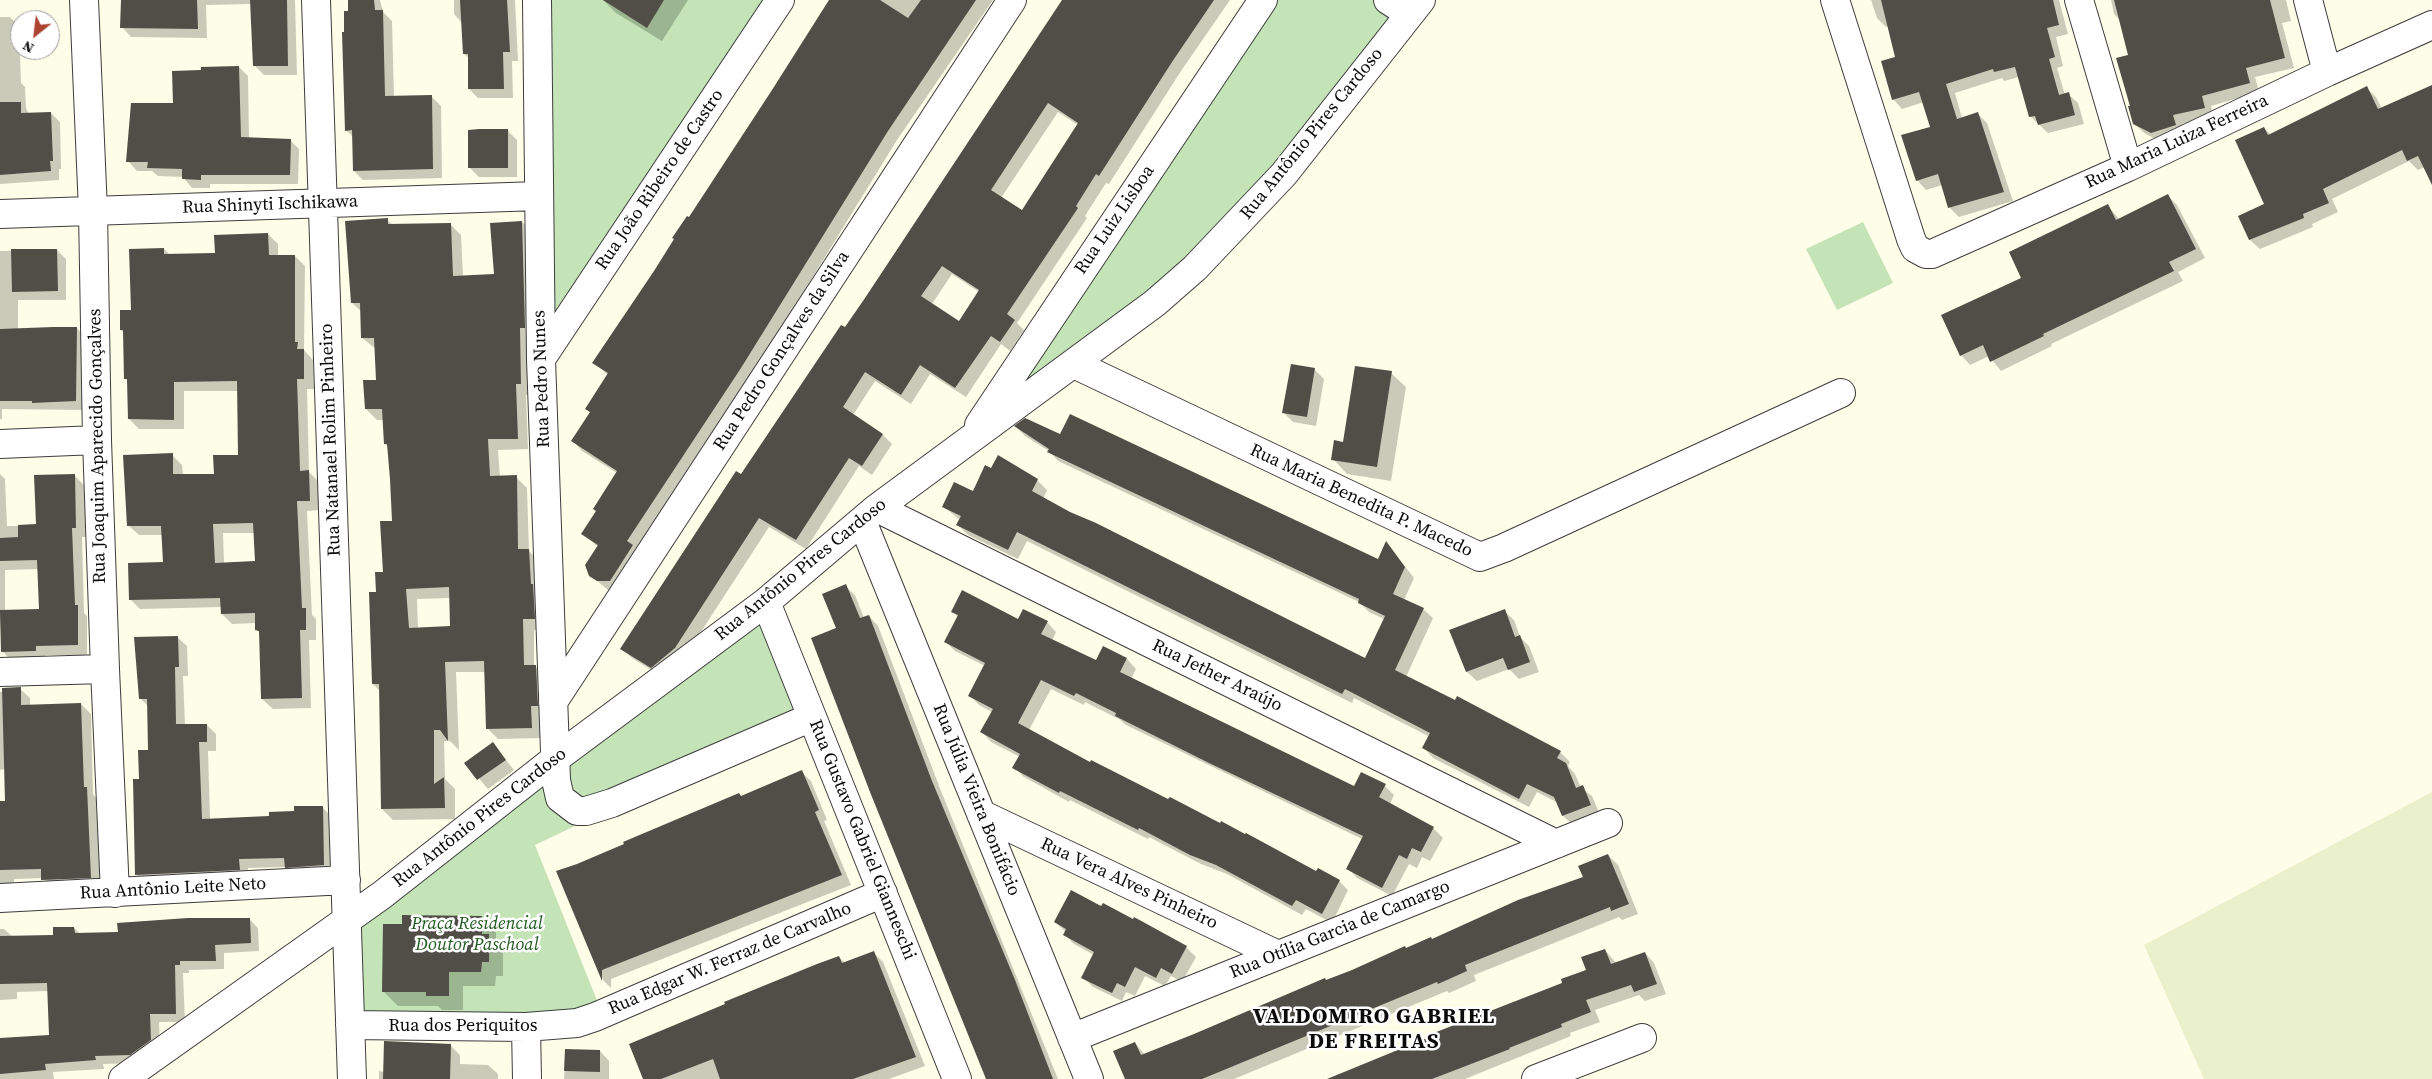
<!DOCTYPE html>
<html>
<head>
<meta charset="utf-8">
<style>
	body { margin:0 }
	#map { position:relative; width:2432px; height:1079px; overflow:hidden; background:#fdfde8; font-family:"Source Serif 4",serif }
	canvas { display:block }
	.north { position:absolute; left:10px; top:10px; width:50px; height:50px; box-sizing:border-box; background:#fff; border:1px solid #9d9d9d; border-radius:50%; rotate:209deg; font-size:14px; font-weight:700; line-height:20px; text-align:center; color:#0a0a0a }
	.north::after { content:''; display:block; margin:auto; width:18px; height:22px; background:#ab4330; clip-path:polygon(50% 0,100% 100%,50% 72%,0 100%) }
</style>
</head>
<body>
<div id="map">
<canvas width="2432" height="1079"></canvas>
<div class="north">N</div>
</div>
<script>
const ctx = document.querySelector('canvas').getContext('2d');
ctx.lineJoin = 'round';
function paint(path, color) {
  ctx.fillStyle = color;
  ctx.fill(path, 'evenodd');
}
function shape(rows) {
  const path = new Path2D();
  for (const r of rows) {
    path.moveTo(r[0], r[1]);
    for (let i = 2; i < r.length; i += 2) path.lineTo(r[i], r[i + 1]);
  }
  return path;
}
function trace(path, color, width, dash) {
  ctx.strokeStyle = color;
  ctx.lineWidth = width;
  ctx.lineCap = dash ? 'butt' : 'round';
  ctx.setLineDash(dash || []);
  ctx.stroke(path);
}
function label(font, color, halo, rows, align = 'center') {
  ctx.font = font + ' "Source Serif 4",serif';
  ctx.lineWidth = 5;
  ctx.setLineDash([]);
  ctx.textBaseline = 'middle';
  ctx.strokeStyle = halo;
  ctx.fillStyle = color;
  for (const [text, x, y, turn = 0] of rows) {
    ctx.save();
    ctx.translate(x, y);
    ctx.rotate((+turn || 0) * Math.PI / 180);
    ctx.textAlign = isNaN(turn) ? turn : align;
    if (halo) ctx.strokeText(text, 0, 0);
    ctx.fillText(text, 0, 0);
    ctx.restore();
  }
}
const farmland = shape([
	[2432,792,2432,1079,2204,1079,2144,945]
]);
const green = shape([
	[545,0,771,0,547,341],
	[1263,0,1421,0,1208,255,980,422],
	[1863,222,1893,283,1837,310,1806,249],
	[764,609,807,715,535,845,600,1008,576,1016,354,1020,354,920]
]);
const shadow = shape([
	[122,0,295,0,297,75,264,75,254,65,251,4,206,5,207,38,131,37,122,27],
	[349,0,380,0,383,12,392,21,394,97,431,96,441,106,442,178,363,180,354,171,354,138,346,130],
	[454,0,515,0,518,61,512,61,513,98,478,98,469,89,469,58,464,54,462,23,454,14],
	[603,0,688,0,662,41,616,13],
	[832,0,993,0,897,140,620,590,608,590,590,575,598,547,583,534,617,473,582,451,573,441,591,413,587,409,608,375,594,363],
	[1063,0,1230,0,1181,71,1109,184,1106,183,1085,216,1087,218,1017,323,1024,330,1010,351,1001,344,966,397,930,374,911,404,875,381,853,415,883,435,892,444,872,475,859,466,806,549,769,527,684,658,661,676,632,658,622,649,866,298],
	[1058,112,1078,125,1022,212,1001,198],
	[952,274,979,292,959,323,932,304],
	[1871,0,2059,0,2068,34,2056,37,2063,66,2057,68,2065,95,2068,94,2078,103,2084,124,2048,133,2030,116,2019,77,2004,81,2002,78,1955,93,1962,118,1978,114,1987,123,2013,201,1959,217,1949,207,1942,185,1926,190,1917,180,1932,127,1924,102,1902,109,1893,99,1897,58,1889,26,1886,27,1877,18],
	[2111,0,2286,0,2291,21,2282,23,2294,68,2255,77,2259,92,2211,106,2213,117,2182,124,2185,135,2161,142,2144,133,2134,123,2118,59,2129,56,2120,20,2114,14],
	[0,17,10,17,19,26,21,83,25,87,26,108,29,114,51,113,60,122,61,169,59,169,59,180,0,184],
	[239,67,248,76,249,139,290,140,299,149,298,184,210,184,210,188,192,188,183,177,158,176,152,171,137,171,128,161,175,104],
	[2432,86,2432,169,2427,166,2418,170,2409,161,2332,199,2338,212,2312,224,2313,227,2260,249,2250,240,2240,217,2266,205,2264,128,2271,135,2366,88,2376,97,2382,109],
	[507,130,517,140,517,177,479,177,469,167],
	[2168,196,2177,205,2205,258,2178,272,2183,281,2051,344,2052,346,2001,371,1989,356,1970,365,1961,355,2023,279,2108,206,2120,220],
	[387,220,393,225,450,224,461,235,463,277,496,275,522,222,533,233,531,395,526,395,528,449,498,450,500,477,516,477,527,488,529,551,539,561,545,630,534,630,534,666,547,677,543,738,498,739,487,728,486,672,456,672,459,750,450,741,444,741,445,779,455,789,455,819,393,820,382,809,380,691,373,684,377,593,384,573,393,522,389,448,385,444,384,420,377,420,366,409,377,381,376,349,362,338,362,312,352,303],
	[451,598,452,627,418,629,417,599],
	[268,234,278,244,278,256,295,256,305,266,304,350,313,360,314,389,307,389,309,472,319,482,320,510,307,511,312,615,316,619,316,640,309,640,311,708,273,709,262,699,260,633,257,630,257,623,232,624,222,614,222,607,140,609,130,599,164,563,163,535,139,535,128,525,172,455,182,465,183,475,215,475,239,456,238,391,184,391,184,429,139,429,129,419,129,382,125,378,124,333,121,330,164,249,170,255,216,254],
	[223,533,255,533,256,562,224,563],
	[57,250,66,259,66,300,18,300,18,330,77,328,85,337,84,410,2,409,2,419,0,419,0,251],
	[1314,369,1324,379,1316,426,1293,422,1284,413],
	[1391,373,1406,387,1391,481,1347,474,1333,459],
	[1016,427,1061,436,1379,561,1387,543,1414,578,1404,600,1423,609,1433,618,1406,677,1560,752,1570,762,1568,766,1575,774,1581,788,1592,796,1600,815,1573,825,1563,816,1558,803,1537,792,1529,807,1433,758,1424,748,1430,737,1354,698,1352,703,1027,541,1018,559,968,535,958,525,960,520,944,507,974,493,1037,480,1047,490,1043,499,1365,660,1384,619,1369,612,1359,602,1058,461,1049,451,1025,436],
	[0,474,5,479,7,526,37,526,74,475,84,485,86,537,82,537,84,613,87,616,87,655,45,655,46,660,12,661,3,652,0,619],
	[39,569,40,610,5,611,5,570],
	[845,586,855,595,864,618,869,616,878,626,941,791,1058,1079,989,1079,838,628],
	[952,611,1019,621,1047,622,1056,632,1052,641,1096,662,1104,648,1127,659,1136,669,1131,679,1355,788,1385,786,1394,795,1390,804,1433,828,1443,838,1430,861,1422,857,1417,868,1409,864,1392,896,1357,878,1348,868,1362,839,1126,725,1119,719,1085,702,1084,705,1051,689,1029,730,1090,764,1316,873,1339,881,1348,890,1332,923,1306,909,1302,915,1227,874,1201,864,1149,837,1148,839,1070,800,1069,802,1024,777,1014,767,1020,757,991,742,982,732,992,712,979,705,970,695,985,666,955,651,946,642,958,617],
	[1504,611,1514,620,1520,637,1529,646,1539,672,1519,679,1509,669,1477,681,1467,672,1451,631],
	[177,637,187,646,188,676,183,676,185,725,207,725,216,734,216,751,208,751,210,820,271,818,322,807,332,817,333,874,295,876,286,867,248,868,249,879,146,884,137,875,140,780,149,751,148,706,140,698],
	[20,689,30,698,30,706,81,704,91,714,93,794,96,798,101,887,53,890,43,878,14,879,14,884,0,884,0,803,6,802,5,769,0,770,0,692],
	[493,744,514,770,488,789,466,763],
	[801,772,811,781,827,820,824,821,851,885,611,979,611,988,603,980,558,872],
	[1608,855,1618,865,1638,914,1622,920,1619,917,1474,975,1476,981,1449,993,1447,991,1234,1079,1126,1079,1135,1043,1145,1055,1584,878],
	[1102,907,1186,947,1196,957,1182,982,1171,976,1165,986,1145,976,1135,996,1126,992,1122,1001,1093,987,1083,977,1094,955,1074,944,1065,935,1066,932,1055,922],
	[481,918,496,932,496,942,503,950,503,976,496,976,495,986,463,986,463,1010,442,1010,438,1006,398,1006,383,991,404,925],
	[249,919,258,928,259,951,224,953,224,969,189,970,189,973,183,973,185,1022,159,1022,160,1049,139,1063,103,1064,104,1069,53,1072,54,1079,0,1079,0,1039,50,1036,49,991,17,992,17,999,0,1000,0,929,4,929,13,937,54,936,74,928,80,934,119,933],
	[1605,950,1616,963,1645,953,1654,963,1666,994,1645,1001,1639,995,1595,1010,1600,1022,1570,1033,1571,1036,1465,1079,1331,1079,1564,984,1587,971],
	[873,952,883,962,925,1066,889,1079,644,1079,839,957,845,963],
	[450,1045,460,1055,460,1064,488,1065,498,1074,498,1079,379,1079,379,1071,384,1072],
	[566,1051,600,1051,609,1061,609,1079,564,1079]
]);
const building = shape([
	[121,0,197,0,198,29,120,28],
	[250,0,287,0,288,66,253,66],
	[348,0,374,0,375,10,383,10,385,96,432,95,433,169,353,171,352,130,345,131,342,32,344,32,344,11,348,11],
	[460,0,507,0,510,52,503,52,504,89,468,89,468,54,463,54],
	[603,0,664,0,647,28],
	[829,0,880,0,908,18,921,0,976,0,888,131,741,368,627,541,633,545,610,581,597,581,589,576,585,565,598,545,581,534,596,511,593,509,617,471,571,441,590,412,585,409,608,373,592,363,654,271,674,239,672,238,687,216,689,217,772,90],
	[1062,0,1214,0,1172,62,1099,176,1096,174,1076,206,1078,208,1007,314,1015,320,1000,342,991,336,955,388,920,365,901,395,865,372,843,407,883,434,862,466,849,458,796,540,759,518,675,648,651,668,620,649,736,471,741,474,841,325,845,327,865,298],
	[1048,103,1078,123,1022,210,991,190],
	[942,266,979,290,959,321,921,296],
	[1881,0,2053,0,2059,25,2047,28,2055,57,2049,59,2059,95,2069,92,2075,115,2038,125,2035,116,2029,117,2015,67,1994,72,1993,69,1946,84,1957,119,1978,112,2004,192,1948,208,1938,174,1916,181,1901,135,1930,127,1919,92,1892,100,1881,61,1895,57],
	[2114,0,2270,0,2285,58,2246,68,2250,83,2202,96,2205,108,2173,115,2176,125,2151,133,2133,124,2128,106,2130,106,2116,58,2128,55],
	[239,66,241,137,291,139,290,175,201,175,201,180,182,179,182,169,147,168,148,162,126,162,131,103,173,103,172,71,201,70,201,67],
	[2432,85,2432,185,2418,156,2407,161,2402,150,2323,189,2329,203,2303,214,2304,218,2249,240,2238,216,2264,204,2235,140,2264,127,2268,135,2367,86,2378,109],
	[0,102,21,102,21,113,51,112,53,161,50,161,51,171,0,175],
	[479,129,508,129,508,168,468,168,468,130],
	[2168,194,2196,249,2169,262,2174,271,2043,334,2044,336,1990,362,1983,345,1960,356,1941,315,2021,278,2009,252,2108,204,2116,220],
	[388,218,388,224,451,223,453,276,494,274,490,223,522,221,525,328,520,328,521,384,516,384,518,439,488,439,490,476,517,475,518,549,529,549,531,584,533,584,535,619,523,619,524,665,536,665,538,706,531,706,532,728,486,729,484,661,445,662,448,741,440,730,434,730,434,784,444,777,445,808,381,809,379,684,372,684,369,592,376,592,375,572,383,572,380,521,392,521,390,479,387,444,384,444,382,409,365,409,363,380,376,380,374,338,361,338,360,303,351,303,345,221],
	[449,587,450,626,409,628,406,589],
	[268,233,269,255,295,255,295,342,298,342,297,349,304,349,304,379,297,379,300,471,309,470,310,501,297,501,302,608,306,608,306,630,300,630,302,698,261,699,259,631,255,630,255,613,221,614,220,598,129,600,128,563,163,562,161,526,127,526,123,455,173,453,173,474,214,474,213,455,238,455,237,381,174,382,174,420,128,419,127,379,124,379,123,330,120,330,120,310,131,310,129,249,164,248,164,254,215,253,214,235],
	[253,523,255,561,215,563,213,524],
	[11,249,57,249,58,291,12,292],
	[53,327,77,327,76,401,32,403,32,401,0,401,0,329],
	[1291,364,1315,368,1307,417,1282,413],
	[1355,366,1392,371,1377,467,1331,460,1334,440,1343,442],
	[1070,414,1378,559,1386,541,1405,567,1393,594,1424,608,1395,670,1455,700,1457,696,1561,751,1557,758,1566,763,1576,788,1583,785,1591,805,1562,816,1554,797,1527,784,1519,799,1422,748,1430,733,1345,689,1342,694,1017,532,1008,550,956,525,961,516,942,507,954,482,973,491,985,465,991,468,998,455,1038,479,1032,491,1070,512,1096,523,1365,658,1385,616,1358,603,1359,599,1047,452,1049,449,1014,426,1025,418,1060,434],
	[75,474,76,528,72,528,75,605,78,605,78,645,36,646,36,651,1,652,0,610,39,609,37,560,0,561,0,538,18,537,18,525,36,524,34,475],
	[846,584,860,618,869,615,932,781,1015,980,1053,1079,986,1079,870,792,811,638,836,628,822,594],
	[962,590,1018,619,1023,609,1048,621,1041,634,1096,660,1103,646,1127,658,1120,672,1354,786,1361,772,1386,784,1379,797,1434,827,1421,852,1412,848,1407,859,1399,855,1382,888,1346,869,1363,836,1209,763,1115,716,1116,713,1076,693,1074,696,1041,680,1018,723,1090,762,1091,760,1168,799,1170,797,1220,823,1221,821,1245,834,1246,833,1316,871,1318,868,1340,880,1322,914,1296,900,1292,906,1216,865,1190,855,1139,828,1138,830,1060,791,1059,793,1012,768,1020,754,980,732,993,709,968,696,985,663,944,642,958,615,951,612],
	[1505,609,1515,637,1520,635,1530,662,1508,670,1503,658,1466,672,1449,630],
	[178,636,179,667,175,667,176,724,207,724,207,742,199,742,202,819,269,816,269,812,294,811,294,806,323,806,324,865,285,868,284,858,239,859,240,870,135,875,133,779,139,779,138,750,148,750,147,699,139,699,134,637],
	[21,687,21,705,81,703,84,787,87,787,91,878,41,880,41,869,0,870,0,801,5,801,2,688],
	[493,742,506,760,477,780,464,763],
	[802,770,819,810,815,812,842,875,602,970,602,981,556,871,577,864,624,844,623,842,739,793,741,796],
	[1608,854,1629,904,1611,911,1610,907,1465,965,1467,971,1438,984,1437,982,1202,1079,1125,1079,1113,1051,1135,1042,1141,1055,1194,1034,1325,978,1326,980,1352,970,1405,946,1406,948,1431,937,1432,939,1518,900,1583,877,1578,866],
	[1071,890,1101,906,1103,903,1133,919,1134,917,1187,946,1172,974,1161,968,1156,978,1135,967,1125,987,1117,983,1112,993,1081,978,1094,952,1063,935,1066,929,1054,922],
	[402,915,482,916,482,934,489,934,489,962,482,962,481,972,449,972,449,996,426,996,426,992,382,992,383,924,402,924],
	[188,918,250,918,251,943,215,945,216,961,180,961,180,965,175,965,176,1014,150,1014,151,1040,130,1055,95,1056,96,1060,45,1064,46,1070,0,1074,0,1038,49,1035,47,983,0,984,0,936,53,935,53,927,74,927,75,933,118,932,117,923],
	[1605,949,1611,964,1645,952,1657,984,1634,992,1631,985,1586,1000,1591,1012,1561,1024,1562,1027,1509,1048,1510,1049,1432,1079,1327,1079,1427,1038,1426,1036,1562,983,1561,979,1586,970,1581,957],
	[874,951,916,1057,853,1079,720,1079,713,1059,661,1079,643,1079,629,1044,725,1004,724,1002,817,964,839,956,842,963],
	[384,1041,451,1044,450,1079,383,1079],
	[565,1049,600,1050,600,1072,564,1071]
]);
const minor = shape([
	[84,0,93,211,97,440,105,669,115,893],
	[316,0,352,1079],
	[537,0,541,359,556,780,560,798,577,811,586,811,612,803,812,717],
	[1388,0,1410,14],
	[1835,0,1911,239,1915,248,1926,254,1932,254,2128,167,2327,72,2432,25],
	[2079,0,2128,167],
	[2308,0,2327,72],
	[0,214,539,196],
	[541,359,780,0],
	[1074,364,1480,557,1504,548,1841,393],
	[979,425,1263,0],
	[0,444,97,440],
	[877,508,1556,844],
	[862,521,1089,1079],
	[766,602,957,1079],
	[0,672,105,669],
	[553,702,1012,0],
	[981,814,1278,955],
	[0,898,346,880],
	[350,1025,526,1027,577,1023,595,1017,883,893],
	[526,1027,527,1079],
	[1072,1038,1608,823],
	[123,1079,382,895,555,759,766,602,877,508,1155,303,1195,268,1284,174,1421,0],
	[1536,1079,1642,1038]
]);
const streetNames = [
	["Rua Antônio Pires Cardoso",1312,134,-51],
	["Rua Maria Luiza Ferreira",2177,142,-25],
	["Rua João Ribeiro de Castro",660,180,-56],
	["Rua Shinyti Ischikawa",270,205,-2],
	["Rua Luiz Lisboa",1115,220,-56],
	["Rua Pedro Gonçalves da Silva",782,351,-57],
	["Rua Pedro Nunes",542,379,-92],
	["Rua Natanael Rolim Pinheiro",331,440,-92],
	["Rua Joaquim Aparecido Gonçalves",98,446,-91],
	["Rua Maria Benedita P. Macedo",1361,501,25],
	["Rua Antônio Pires Cardoso",801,570,-39],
	["Rua Jether Araújo",1217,676,26],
	["Rua Júlia Vieira Bonifácio",976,800,68],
	["Rua Antônio Pires Cardoso",480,818,-38],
	["Rua Gustavo Gabriel Gianneschi",862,840,68],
	["Rua Vera Alves Pinheiro",1129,884,25],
	["Rua Antônio Leite Neto",173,889,-3],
	["Rua Otília Garcia de Camargo",1340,930,-22],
	["Rua Edgar W. Ferraz de Carvalho",730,959,-23],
	["Rua dos Periquitos",463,1026]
];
const parkNames = [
	["Praça Residencial",477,924],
	["Doutor Paschoal",477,945]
];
const districtNames = [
	["VALDOMIRO GABRIEL",1374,1017],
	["DE FREITAS",1374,1042]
];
paint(farmland, '#ebf0cc');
paint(green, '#c4e3b6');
paint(shadow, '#0003');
paint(building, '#514d47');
trace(minor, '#3d3d3d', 30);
trace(minor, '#fff', 28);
label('18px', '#0a0a0a', '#fff', streetNames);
label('italic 18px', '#225a21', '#fff', parkNames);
ctx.letterSpacing = '1px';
label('bold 22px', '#0a0a0a', '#fff', districtNames);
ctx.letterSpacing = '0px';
</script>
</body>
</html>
